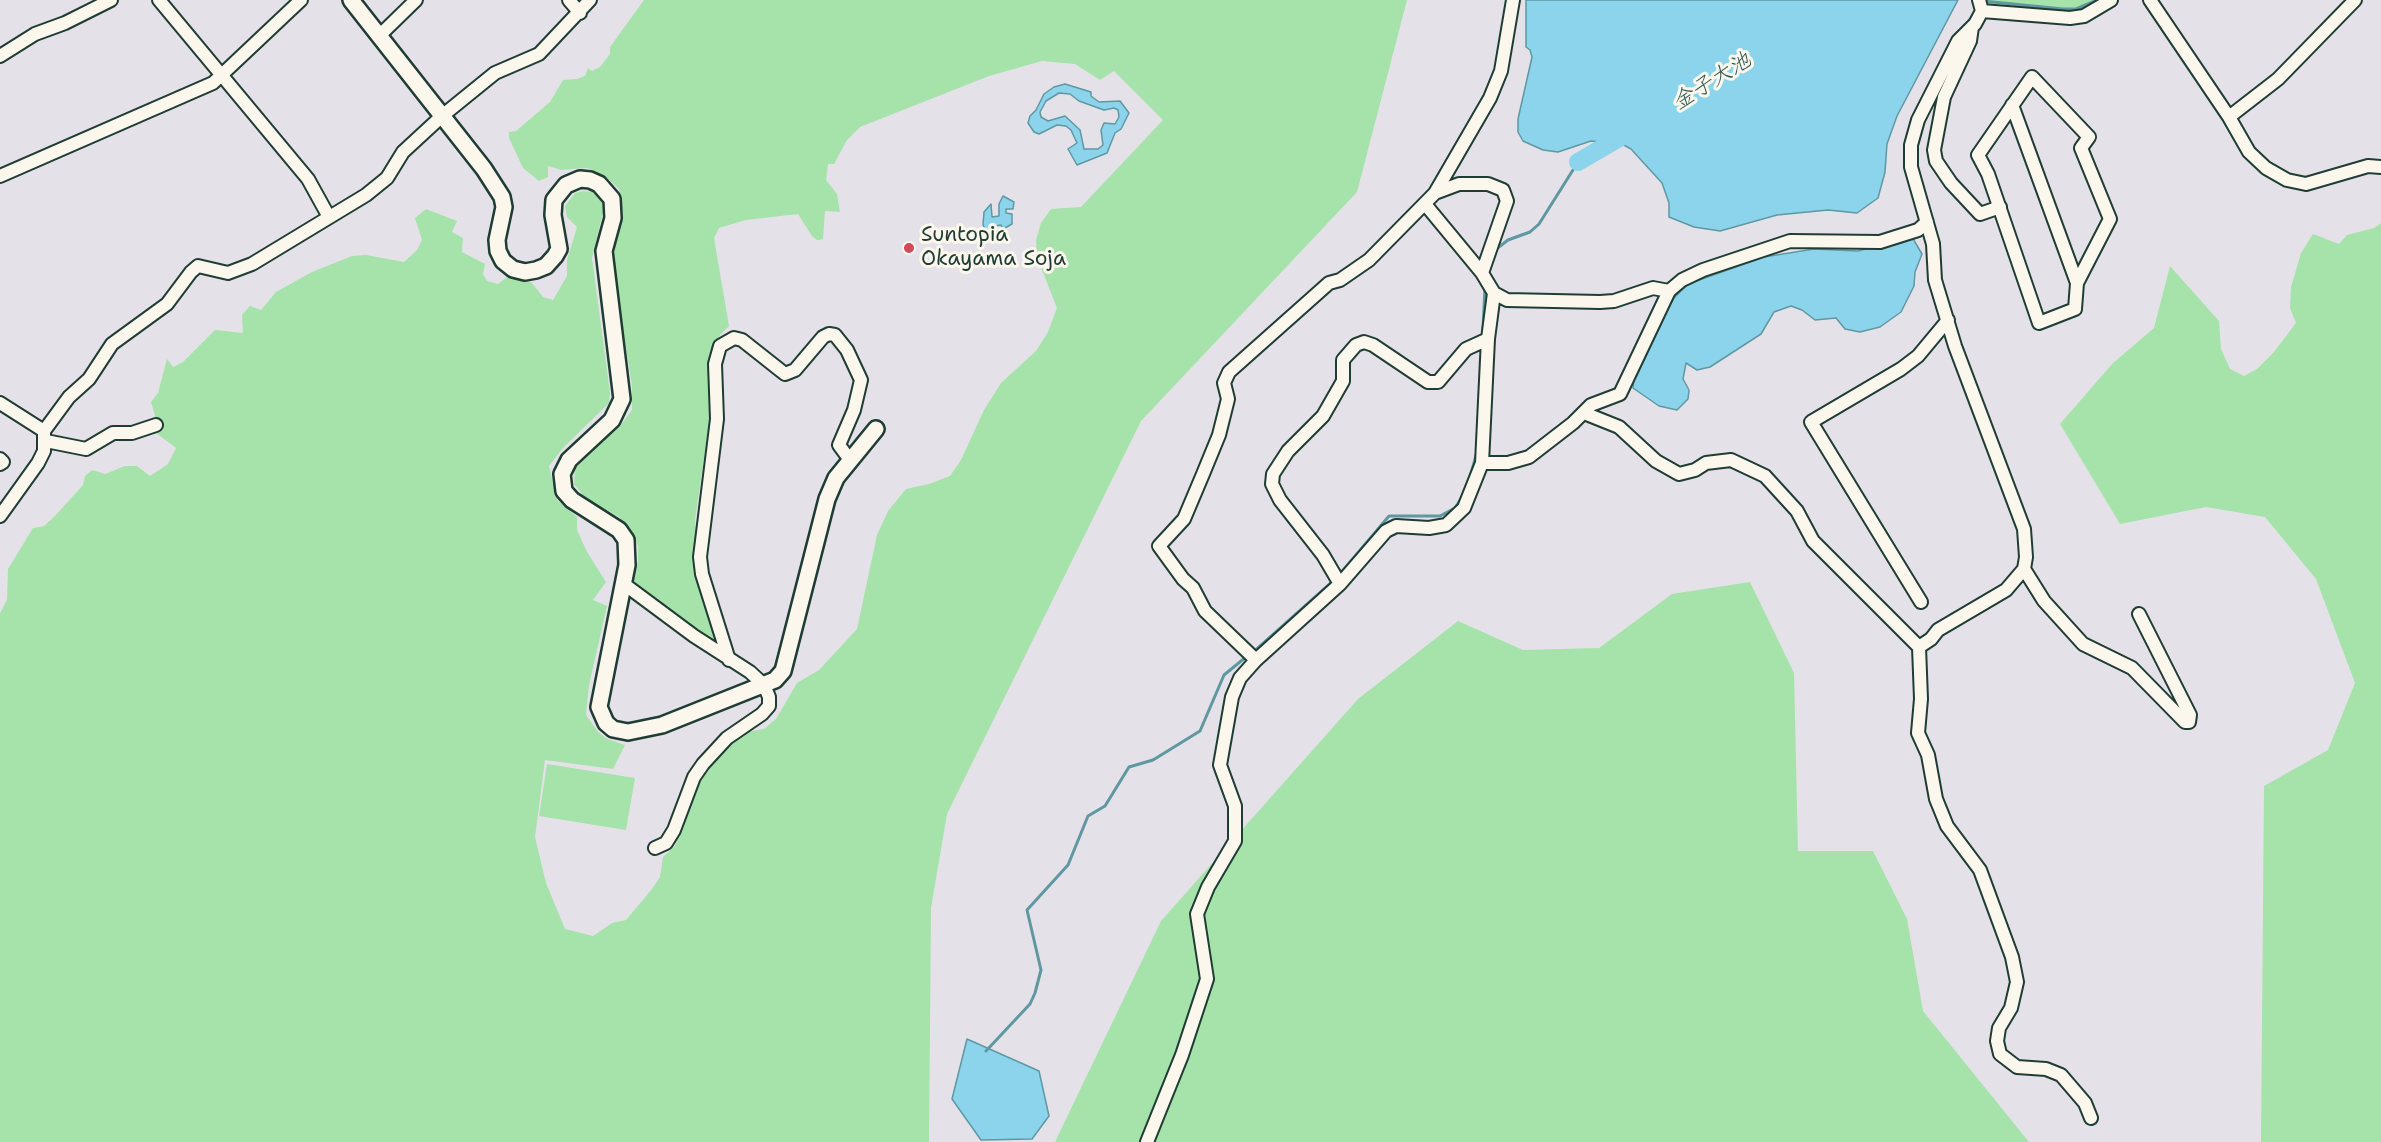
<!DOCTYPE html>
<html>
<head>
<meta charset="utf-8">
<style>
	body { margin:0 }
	canvas { display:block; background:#e4e1e8 }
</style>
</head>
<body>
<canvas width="2381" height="1142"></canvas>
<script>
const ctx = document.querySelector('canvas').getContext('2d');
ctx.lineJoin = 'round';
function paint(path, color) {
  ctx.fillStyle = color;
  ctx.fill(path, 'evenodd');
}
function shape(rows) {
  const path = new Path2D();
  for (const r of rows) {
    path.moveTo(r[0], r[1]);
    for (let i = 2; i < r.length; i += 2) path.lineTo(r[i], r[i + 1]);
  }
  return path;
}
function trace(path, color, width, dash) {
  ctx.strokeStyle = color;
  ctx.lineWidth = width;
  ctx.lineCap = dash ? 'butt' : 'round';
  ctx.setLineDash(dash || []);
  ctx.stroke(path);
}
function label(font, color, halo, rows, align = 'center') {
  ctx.font = font + ' "Shantell Sans","Klee One",sans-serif';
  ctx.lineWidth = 6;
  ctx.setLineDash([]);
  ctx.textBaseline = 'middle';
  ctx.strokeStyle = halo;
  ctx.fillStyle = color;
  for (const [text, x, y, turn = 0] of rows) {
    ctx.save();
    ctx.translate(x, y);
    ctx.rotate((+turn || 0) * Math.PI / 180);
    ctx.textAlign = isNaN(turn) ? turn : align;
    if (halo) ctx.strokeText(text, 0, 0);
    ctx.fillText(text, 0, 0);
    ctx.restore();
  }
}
const green = shape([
	[644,0,1407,0,1357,192,1141,421,947,814,931,908,929,1142,0,1142,0,613,7,600,8,569,33,528,44,526,54,517,83,485,85,476,92,470,105,474,125,466,137,466,150,476,168,464,176,448,151,429,156,419,151,402,158,393,167,359,173,367,183,362,215,330,243,333,242,315,250,306,261,310,276,292,312,272,352,256,366,255,404,262,417,250,422,240,415,218,426,209,457,221,452,232,463,238,462,252,485,264,483,274,487,281,498,284,507,277,531,282,543,297,553,300,567,276,567,260,577,227,567,217,565,206,575,193,583,191,592,192,599,197,604,208,592,258,610,393,609,403,563,448,549,466,557,500,577,517,577,530,587,552,606,582,593,600,607,606,589,685,586,715,598,732,607,739,625,745,613,769,545,760,535,837,546,883,565,929,593,936,612,923,626,920,652,889,660,877,663,857,675,846,701,780,712,765,732,742,747,732,764,729,776,719,797,683,819,670,857,629,877,535,888,511,906,489,929,484,950,476,961,460,984,410,1001,383,1036,351,1048,332,1057,308,1037,257,1036,240,1041,223,1051,209,1081,207,1163,120,1114,71,1100,80,1075,64,1042,61,989,76,860,127,847,140,834,164,828,164,826,180,837,194,840,212,825,211,823,239,817,240,812,236,798,214,746,220,719,228,714,238,729,326,720,335,710,352,708,376,712,404,695,520,699,582,717,644,630,583,638,561,638,546,632,531,619,517,585,498,574,484,575,468,621,425,632,410,632,386,612,262,611,250,622,205,619,189,604,175,587,168,561,170,548,166,548,177,539,181,523,168,509,138,509,132,516,131,550,102,563,80,577,79,585,76,588,68,592,71,600,67,610,54,610,47],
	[1982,0,2102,0,2073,13,1984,6],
	[2381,223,2381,1142,2261,1142,2264,786,2328,750,2355,683,2316,579,2265,517,2206,507,2120,524,2060,424,2113,363,2154,328,2170,266,2219,321,2221,349,2230,369,2244,376,2257,369,2274,352,2296,323,2290,308,2291,287,2301,253,2313,234,2339,244,2347,235,2374,228],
	[1750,582,1794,673,1798,851,1873,851,1907,919,1923,1011,2029,1142,1055,1142,1161,921,1358,699,1458,621,1523,650,1599,648,1672,594],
	[547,764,635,778,626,830,539,816]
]);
const water = shape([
	[1526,0,1958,0,1897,116,1887,144,1885,172,1878,198,1857,213,1828,210,1777,215,1720,231,1694,227,1669,217,1669,203,1662,183,1631,149,1622,144,1591,141,1558,152,1543,150,1523,141,1518,132,1518,119,1532,57,1530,50,1526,47,1526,0],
	[1065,84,1091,92,1091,96,1099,102,1120,101,1129,113,1121,129,1115,133,1107,153,1077,165,1068,149,1077,143,1071,130,1066,126,1057,125,1039,134,1034,132,1028,123,1030,116,1036,110,1044,94,1054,87,1065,84],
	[1059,93,1070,94,1079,101,1104,110,1114,108,1118,110,1119,117,1115,124,1104,123,1101,130,1103,145,1098,149,1084,149,1080,130,1065,116,1048,121,1041,117,1040,112,1046,101,1059,93],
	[1003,196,1014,202,1013,209,1006,209,1006,213,1012,214,1012,224,1003,229,1001,225,995,226,993,230,996,233,989,236,983,225,984,212,991,204,992,217,999,216,999,204,1003,196],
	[1912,237,1922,254,1915,272,1914,286,1901,312,1880,327,1860,332,1845,329,1836,318,1815,320,1802,310,1791,306,1774,312,1761,334,1710,367,1697,370,1686,363,1683,379,1689,390,1688,399,1677,410,1659,406,1633,388,1635,368,1674,298,1688,284,1764,257,1814,249,1858,251,1912,237],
	[967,1039,1039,1071,1049,1116,1032,1139,981,1140,952,1099,967,1039]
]);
const stream = shape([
	[1983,1,2063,9,2076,9,2097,0],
	[1495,250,1508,240,1530,232,1539,224,1578,162],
	[1483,329,1485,287],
	[1470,477,1477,452],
	[1339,575,1389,516,1440,516,1455,508,1462,497],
	[1252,653,1334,580],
	[986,1051,1030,1004,1035,993,1041,970,1027,910,1068,865,1088,816,1105,806,1129,767,1153,760,1200,731,1224,675,1246,657]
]);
const river = shape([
	[1578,162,1633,130]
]);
const minor = shape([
	[159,0,308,179,329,217],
	[569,0,580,13],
	[1979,0,1982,11],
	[2150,0,2229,117,2249,152,2266,168,2287,180,2306,184,2368,166,2381,167],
	[1972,27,1970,41,1944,97,1934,150,1936,161,1951,183,1980,214,2000,207],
	[379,36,416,0],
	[0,56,35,34,65,23,111,0],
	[2032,77,2089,137,2081,148,2110,219,2077,283,2075,309,2039,323,1988,174,1978,155,2032,77],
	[2012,105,2077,283],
	[2229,117,2278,79,2355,0],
	[0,176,213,83,301,0],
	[1435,193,1459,184,1488,184,1503,190,1507,201,1482,273],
	[1425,204,1482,273,1494,293,1507,300,1600,302,1614,301,1653,288,1669,291],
	[0,403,44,431],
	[1584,413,1619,427,1656,461,1679,474,1695,470,1706,463,1731,460,1765,476,1797,511,1813,541,1919,647],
	[46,441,86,449,113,433,132,433,156,425],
	[0,459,3,462,0,464],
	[1482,463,1508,463,1529,457,1573,423,1591,405,1620,394,1669,291,1682,280,1703,270,1790,241,1880,242,1918,230,1927,222],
	[0,516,38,463,44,451,44,431,69,397,89,379,112,344,167,304,191,272,198,266,228,273,252,264,366,195,387,178,403,152,442,116,495,73,539,54,590,0],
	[2024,569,2044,601,2083,644,2132,668,2185,722,2189,722,2190,715,2139,614],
	[624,584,694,636,750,672,764,685,769,697,769,706,762,714,727,738,703,764,694,777,674,830,666,843,655,848],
	[1340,584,1323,555,1280,500,1272,484,1273,474,1288,451,1323,416,1343,381,1343,360,1356,345,1364,342,1373,345,1428,382,1438,382,1466,349,1488,339],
	[1921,602,1811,422,1901,369,1918,356,1948,320],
	[729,660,702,574,700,557,717,419,715,364,720,346,734,338,742,340,785,374,795,370,823,337,829,334,835,335,847,350,861,380,854,410,839,445,850,460],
	[1256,660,1205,611,1193,588,1183,579,1159,546,1184,519,1203,474,1219,435,1228,399,1224,383,1229,372,1329,283,1340,280,1369,260,1435,193,1490,98,1501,71,1513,0],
	[2091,1118,2085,1103,2061,1075,2046,1069,2017,1067,2000,1054,1997,1041,1999,1028,2011,1008,2017,982,2012,957,1980,870,1947,826,1936,799,1928,755,1918,733,1921,699,1919,647,1931,639,1938,630,2006,590,2024,569,2026,557,2024,529,1955,346,1935,280,1933,244,1911,167,1911,145,1918,120,1958,41,1975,24,1982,11,2070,18,2084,16,2111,0],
	[1147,1142,1182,1055,1207,979,1197,914,1208,887,1235,841,1235,806,1220,765,1232,697,1240,678,1256,660,1340,584,1386,531,1396,526,1429,528,1446,525,1464,508,1482,463,1488,339,1494,293]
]);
const tertiary = shape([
	[351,0,484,169,502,197,504,207,497,240,498,251,503,261,513,269,525,272,536,270,546,266,555,256,559,249,553,215,554,200,566,185,580,179,590,180,599,184,612,199,613,218,604,251,622,399,612,420,569,460,562,474,564,491,572,500,619,530,626,540,627,565,599,707,606,723,613,729,628,732,662,725,775,680,783,671,827,499,836,478,876,429]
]);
const markers = [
	[909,248,6,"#d1495b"]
];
const poiNames = [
	["Suntopia",921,236],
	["Okayama Soja",921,260]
];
const waterNames = [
	["金子大池",1712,82,-32]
];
paint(green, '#a6e3aa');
paint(water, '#8bd4ec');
trace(water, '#6098a2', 1.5);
trace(stream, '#6098a2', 3);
trace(river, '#8bd4ec', 18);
trace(minor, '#1f3d34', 16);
trace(tertiary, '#1f3d34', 20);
trace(minor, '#fbf7ec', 12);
trace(tertiary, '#fbf7ec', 15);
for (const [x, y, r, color] of markers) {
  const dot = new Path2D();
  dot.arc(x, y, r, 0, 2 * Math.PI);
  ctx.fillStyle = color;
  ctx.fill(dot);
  trace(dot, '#fbf7ec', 2);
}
label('21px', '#1f3d34', '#fbf7ec', poiNames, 'left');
label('italic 22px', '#355b59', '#fbf7ec', waterNames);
</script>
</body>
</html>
